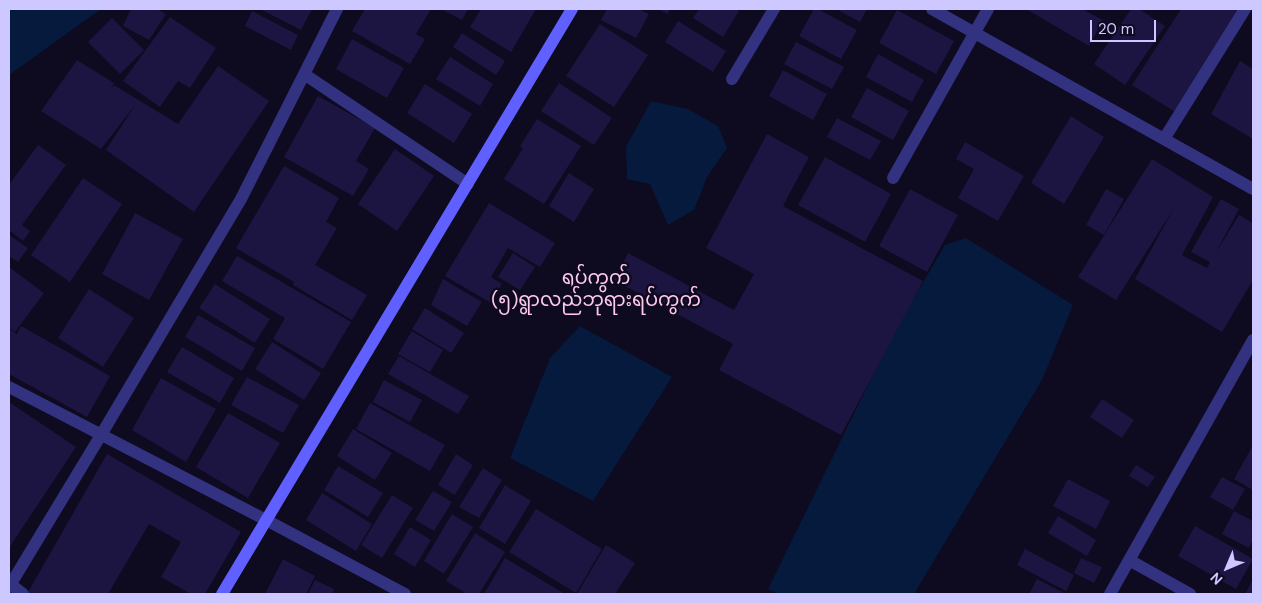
<!DOCTYPE html>
<html>
<head>
<meta charset="utf-8">
<style>
	body { margin:0 }
	#map { position:relative; width:1262px; height:603px; overflow:hidden; background:#0e0a1f; font-family:"DM Sans",sans-serif }
	canvas { display:block }
	.frame { position:absolute; inset:0; border:10px solid #cdc8ff; pointer-events:none }
	.north { position:absolute; left:1202px; top:543px; width:50px; height:50px; -webkit-text-stroke:4px #0e0a1f; paint-order:stroke; rotate:225deg; font-size:14px; font-weight:700; line-height:20px; text-align:center; color:#cdc8ff }
	.north::after { content:''; display:block; margin:auto; width:18px; height:22px; background:#cdc8ff; clip-path:polygon(50% 0,100% 100%,50% 72%,0 100%) }
	.scale { position:absolute; left:1090px; top:20px; width:66px; height:22px; box-sizing:border-box; border:2px solid #cdc8ff; border-top:0; padding-left:6px; font-size:15px; line-height:18px; white-space:nowrap; color:#cdc8ff; -webkit-text-stroke:4px #0e0a1f; paint-order:stroke }
</style>
</head>
<body>
<div id="map">
<canvas width="1262" height="603"></canvas>
<div class="frame"></div>
<div class="north">N</div>
<div class="scale">20 m</div>
</div>
<script>
const ctx = document.querySelector('canvas').getContext('2d');
ctx.lineJoin = 'round';
function paint(path, color) {
  ctx.fillStyle = color;
  ctx.fill(path, 'evenodd');
}
function shape(rows) {
  const path = new Path2D();
  for (const r of rows) {
    path.moveTo(r[0], r[1]);
    for (let i = 2; i < r.length; i += 2) path.lineTo(r[i], r[i + 1]);
  }
  return path;
}
function trace(path, color, width, dash) {
  ctx.strokeStyle = color;
  ctx.lineWidth = width;
  ctx.lineCap = dash ? 'butt' : 'round';
  ctx.setLineDash(dash || []);
  ctx.stroke(path);
}
function label(font, color, halo, rows, align = 'center') {
  ctx.font = font + ' "DM Sans","Noto Sans Myanmar",sans-serif';
  ctx.lineWidth = 5;
  ctx.setLineDash([]);
  ctx.textBaseline = 'middle';
  ctx.strokeStyle = halo;
  ctx.fillStyle = color;
  for (const [text, x, y, turn = 0] of rows) {
    ctx.save();
    ctx.translate(x, y);
    ctx.rotate((+turn || 0) * Math.PI / 180);
    ctx.textAlign = isNaN(turn) ? turn : align;
    if (halo) ctx.strokeText(text, 0, 0);
    ctx.fillText(text, 0, 0);
    ctx.restore();
  }
}
const water = shape([
	[9,9,101,9,9,75],
	[651,101,688,109,718,126,727,148,707,177,694,210,668,225,650,184,627,179,626,147],
	[966,238,1073,305,1042,380,914,594,778,594,768,589,894,332,945,245],
	[580,326,672,377,593,501,510,458,550,358]
]);
const building = shape([
	[131,9,157,9,166,14,149,40,123,26],
	[260,9,312,9,301,30],
	[365,9,431,9,416,34,425,39,410,64,352,31],
	[441,9,468,9,462,20],
	[481,9,536,9,511,52,470,27],
	[607,9,639,9,649,14,636,38,601,20],
	[658,9,671,9,667,14],
	[699,9,735,9,739,11,723,37,693,18],
	[814,9,818,9,857,30,841,59,799,36],
	[836,9,867,9,860,22],
	[1026,9,1082,9,1103,20,1089,46],
	[1131,9,1139,9,1165,26,1125,85,1094,64],
	[1181,9,1248,9,1180,115,1132,85],
	[897,10,954,41,936,74,879,43],
	[252,11,298,35,291,50,245,26],
	[170,17,216,48,190,88,178,81,160,107,123,81],
	[112,18,144,50,120,74,88,42],
	[678,21,726,51,713,72,665,42],
	[600,24,648,55,614,107,566,76],
	[462,33,505,61,496,75,453,47],
	[352,39,404,68,387,98,336,69],
	[796,42,844,67,832,89,784,64],
	[878,54,924,80,912,102,866,77],
	[450,57,493,84,480,106,436,79],
	[77,60,114,83,110,90,114,85,178,124,218,66,269,101,194,212,106,150,135,105,101,149,41,111],
	[1240,61,1253,69,1253,139,1211,114],
	[783,70,827,94,813,120,769,96],
	[559,83,612,118,594,145,541,111],
	[425,84,472,114,454,143,407,113],
	[867,88,909,111,893,140,851,117],
	[318,96,375,128,356,161,369,169,353,196,284,157],
	[1071,116,1104,137,1064,204,1031,183],
	[837,118,881,141,870,160,827,137],
	[537,119,581,146,544,204,504,179,523,148,520,146],
	[767,134,809,157,783,206,923,281,841,435,719,370,733,344,614,280,628,253,734,310,754,274,706,248],
	[965,142,1024,176,998,221,958,198,974,169,956,159],
	[38,145,66,165,22,225,30,231,23,241,9,230,9,185],
	[395,149,434,176,397,231,358,204],
	[825,157,891,194,865,242,798,205],
	[1152,159,1213,197,1182,255,1207,268,1210,262,1191,252,1221,199,1239,209,1215,254,1239,215,1253,223,1253,280,1222,332,1135,279,1174,208,1116,300,1078,277],
	[284,166,339,198,326,222,337,228,315,265,367,295,352,320,293,285,294,282,236,248],
	[569,173,594,189,574,222,549,206],
	[83,178,122,204,70,282,31,255],
	[910,189,958,215,927,272,879,246],
	[1106,189,1124,199,1104,235,1086,225],
	[489,203,555,243,540,267,508,248,491,277,502,284,491,303,445,276],
	[135,213,183,239,149,300,102,274],
	[9,235,28,248,18,262,9,256],
	[513,253,535,267,520,290,498,277],
	[237,256,351,322,323,369,273,339,285,318,222,281],
	[9,267,44,293,15,332,9,328],
	[443,279,482,302,467,326,431,305],
	[215,284,270,319,255,343,199,308],
	[89,289,134,318,103,367,58,338],
	[425,308,464,333,451,353,412,329],
	[198,315,255,348,242,371,185,337],
	[21,326,110,376,87,417,9,374,9,329,17,334],
	[412,331,443,350,430,372,398,354],
	[272,342,321,373,304,400,255,369],
	[182,347,234,378,220,403,167,372],
	[399,356,469,396,458,414,388,374],
	[247,377,299,405,283,433,231,405],
	[161,378,216,409,186,462,132,430],
	[384,380,422,400,410,422,373,402],
	[1102,399,1134,420,1122,438,1090,417],
	[9,402,76,447,9,548],
	[370,403,445,445,430,471,356,429],
	[228,413,280,443,248,498,196,467],
	[353,429,392,453,375,480,337,456],
	[1253,445,1253,490,1234,479],
	[107,454,241,532,205,594,191,594,161,577,181,542,149,524,108,594,27,594],
	[456,454,473,465,455,495,438,485],
	[1136,465,1155,477,1148,487,1129,476],
	[338,466,383,493,368,517,324,490],
	[483,468,502,480,479,518,459,507],
	[1222,477,1245,489,1233,510,1210,497],
	[1068,479,1110,501,1096,529,1053,506],
	[505,485,531,501,505,544,479,528],
	[433,491,452,502,434,531,415,520],
	[322,493,372,524,356,551,306,520],
	[392,495,413,508,382,558,361,545],
	[536,509,602,549,576,593,509,552],
	[1234,511,1253,521,1253,539,1249,548,1222,534],
	[452,514,473,527,444,574,424,561],
	[1058,516,1096,540,1087,556,1048,533],
	[1195,526,1253,559,1236,589,1178,556],
	[410,527,431,540,415,567,394,554],
	[475,533,505,552,479,594,467,594,446,581],
	[606,545,635,563,615,594,577,594],
	[1025,549,1074,575,1066,591,1017,565],
	[505,558,565,594,484,594],
	[1081,558,1102,567,1094,583,1074,573],
	[283,559,315,576,306,594,265,594],
	[1037,579,1066,594,1029,594],
	[1253,579,1253,594,1245,594],
	[315,580,334,589,332,594,308,594]
]);
const minor = shape([
	[932,9,1253,189],
	[304,74,468,184],
	[732,79,774,9],
	[1164,139,1245,9],
	[893,178,988,9],
	[9,387,268,521],
	[1129,560,1190,594],
	[9,583,23,594],
	[9,587,101,435,241,199,337,9],
	[1110,594,1253,340]
]);
const tertiary = shape([
	[268,521,405,594]
]);
const secondary = shape([
	[222,594,572,9]
]);
const quarterNames = [
	["ရပ်ကွက်",596,279],
	["(၅)ရွာလည်ဘုရားရပ်ကွက်",596,301]
];
paint(water, '#051a3d');
paint(building, '#1d1541');
trace(minor, '#333281', 12);
trace(tertiary, '#333281', 12);
trace(secondary, '#605fff', 12);
label('19px', '#ffcaed', '#0e0a1f', quarterNames);
</script>
</body>
</html>
